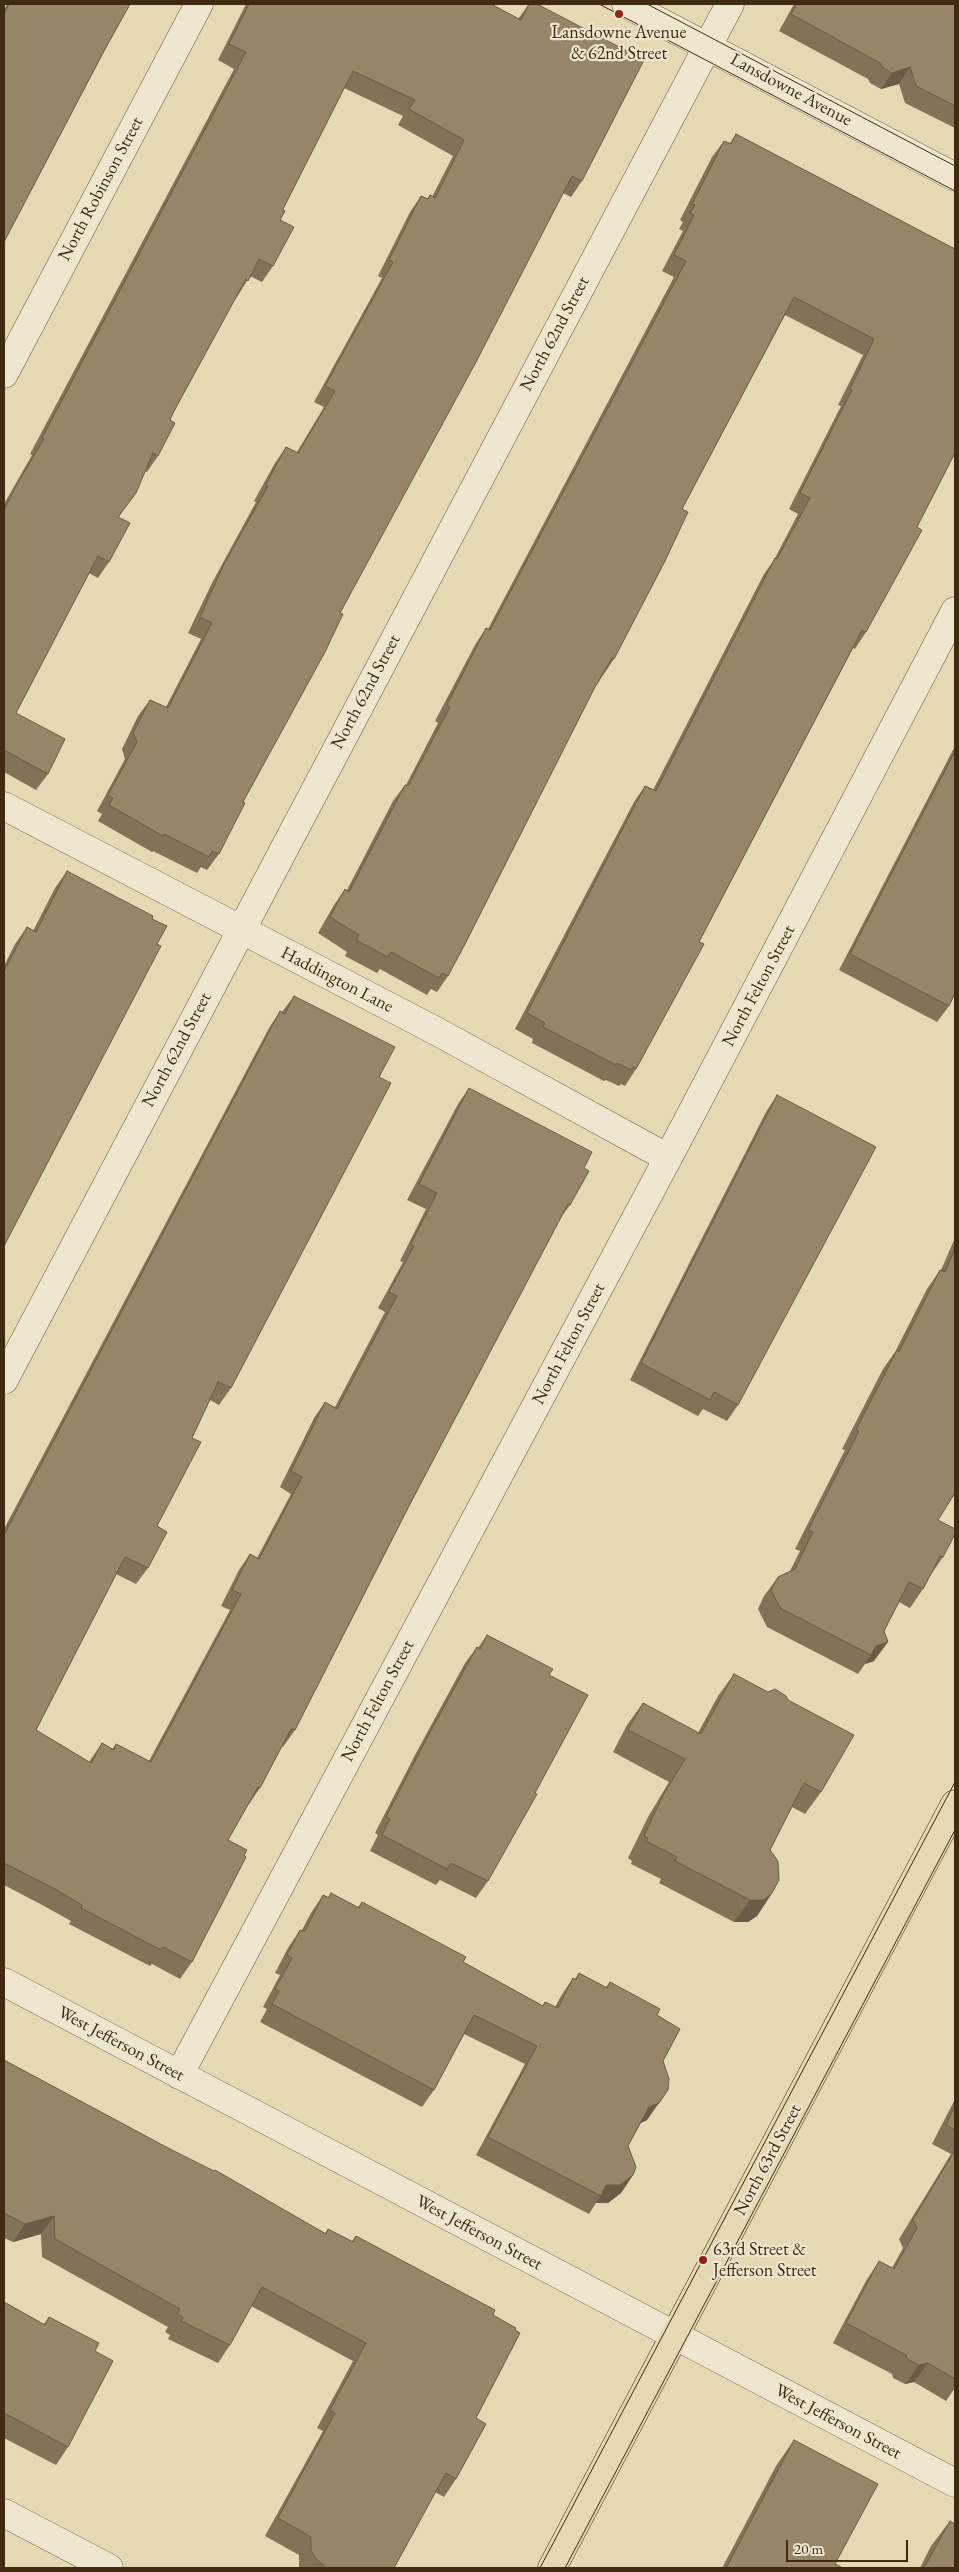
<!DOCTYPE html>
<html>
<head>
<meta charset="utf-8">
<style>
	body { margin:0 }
	#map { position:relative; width:959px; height:2572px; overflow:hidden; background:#e5d9b4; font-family:"EB Garamond",serif }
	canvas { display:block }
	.frame { position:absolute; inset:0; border:5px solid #402b12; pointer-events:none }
	.scale { position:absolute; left:786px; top:2540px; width:122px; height:22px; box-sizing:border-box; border:2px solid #402b12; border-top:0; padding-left:6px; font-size:15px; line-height:18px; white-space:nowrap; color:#402b12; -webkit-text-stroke:4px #eee6ce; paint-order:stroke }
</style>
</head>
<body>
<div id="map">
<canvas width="959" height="2572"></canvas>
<div class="frame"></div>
<div class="scale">20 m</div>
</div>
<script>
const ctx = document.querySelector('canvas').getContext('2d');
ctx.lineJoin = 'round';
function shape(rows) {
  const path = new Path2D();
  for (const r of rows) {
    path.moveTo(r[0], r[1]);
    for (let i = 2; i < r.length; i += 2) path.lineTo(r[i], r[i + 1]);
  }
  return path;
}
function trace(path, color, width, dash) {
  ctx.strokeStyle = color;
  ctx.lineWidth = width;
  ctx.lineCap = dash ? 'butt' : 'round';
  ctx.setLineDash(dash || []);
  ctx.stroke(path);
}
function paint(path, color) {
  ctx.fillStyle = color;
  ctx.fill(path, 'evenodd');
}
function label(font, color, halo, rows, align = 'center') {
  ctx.font = font + ' "EB Garamond",serif';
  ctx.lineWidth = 4.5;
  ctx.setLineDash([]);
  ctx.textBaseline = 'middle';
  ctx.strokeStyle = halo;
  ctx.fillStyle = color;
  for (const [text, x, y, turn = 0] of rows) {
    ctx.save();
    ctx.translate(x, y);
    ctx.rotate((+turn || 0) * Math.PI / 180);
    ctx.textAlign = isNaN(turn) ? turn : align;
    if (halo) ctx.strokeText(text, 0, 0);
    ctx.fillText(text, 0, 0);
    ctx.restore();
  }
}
const minor = shape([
	[4,374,199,4],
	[4,806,436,1031,668,1158],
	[4,1380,730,4],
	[4,1982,955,2483],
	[179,2075,668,1158,955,611],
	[4,2513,109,2568]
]);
const tertiary = shape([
	[626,4,955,177]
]);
const primary = shape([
	[552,2568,955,1804]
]);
const tram = shape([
	[599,4,955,191],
	[647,4,955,166],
	[540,2568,955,1782],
	[565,2568,955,1830]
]);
const wall = shape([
	[7,4,130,4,104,51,4,242,4,10],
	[246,4,491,4,518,19,529,4,537,4,582,181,571,197,563,193,340,613,243,802,219,854,207,870,201,867,197,873,153,851,152,852,98,821,102,814,97,811,125,759,122,749,138,716,150,700,166,707,201,639,188,633,213,581,256,502,254,501,275,463,286,447,297,452,324,407,314,402,382,278,378,276,410,212,421,196,427,199,430,195,432,197,453,156,398,125,403,116,344,88,283,209,273,266,262,282,250,276,237,297,236,297,173,413,170,420,158,456,147,472,145,471,119,517,109,562,98,578,89,573,16,713,48,774,36,790,4,772,4,504,32,455,30,454,234,69,218,60],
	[794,4,955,4,955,128,905,103,899,84,881,89,870,83,868,79,779,31],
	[736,134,955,249,917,527,866,632,855,649,853,648,699,942,636,1069,625,1086,621,1084,619,1086,606,1080,604,1081,532,1043,533,1039,515,1029,634,802,645,786,653,790,764,574,774,560,798,514,789,509,841,406,838,405,863,355,785,315,682,509,614,659,595,687,448,976,437,992,431,989,427,995,380,969,377,973,345,956,347,952,318,933,334,905,345,889,347,890,393,801,405,785,406,785,438,723,435,721,475,645,486,628,488,629,674,277,662,271,683,231,679,229,683,222,680,220,712,157,724,141,730,143],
	[955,746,955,993,949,1006,937,1022,839,970],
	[67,871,4,1246,4,966,15,944,27,927,33,931,55,888],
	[294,996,379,1077,231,1388,219,1405,210,1400,192,1438,157,1526,148,1568,136,1584,116,1574,36,1730,89,1762,102,1743,112,1749,116,1744,149,1761,230,1610,221,1606,239,1570,250,1554,257,1558,291,1494,280,1487,314,1418,325,1402,335,1407,385,1312,378,1308,403,1262,400,1261,426,1209,407,1200,458,1104,469,1088,584,1168,570,1205,558,1221,409,1506,295,1730,283,1747,282,1746,260,1788,249,1804,248,1804,228,1840,192,1962,180,1979,152,1964,150,1966,69,1924,71,1921,44,1906,4,1885,4,1529,269,1028,280,1011,282,1012],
	[777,1095,738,1405,727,1421,703,1409,698,1416,630,1380,766,1112],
	[955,1238,955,1493,938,1520,943,1557,930,1576,923,1589,910,1608,899,1602,884,1631,874,1661,865,1664,858,1674,767,1627,758,1609,764,1596,778,1577,790,1571,800,1551,795,1549,845,1450,842,1449,883,1369,895,1352,927,1289,940,1270,941,1270],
	[487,1635,549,1675,488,1881,476,1898,440,1880,436,1885,370,1851,378,1835,375,1833,416,1753,465,1663,477,1647,478,1648],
	[734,1674,821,1792,805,1814,792,1807,770,1850,772,1893,757,1916,748,1922,734,1922,659,1883,661,1879,631,1864,632,1861,628,1858,648,1817,669,1782,613,1752,627,1725,643,1703,698,1733,718,1696],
	[331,1893,358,1907,362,1902,463,1962,543,2006,545,2002,555,2007,561,1996,573,1978,575,1979,579,1973,606,1987,610,1982,657,2015,663,2061,647,2120,640,2123,628,2146,633,2175,621,2193,608,2203,596,2203,589,2214,476,2155,525,2064,464,2034,434,2090,422,2107,260,2022,267,2009,263,2007,280,1975,275,1973,288,1948,300,1930,302,1930,311,1913,323,1895,328,1897],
	[4,2060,325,2233,328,2229,352,2241,356,2236,493,2315,476,2418,456,2479,444,2497,435,2492,394,2568,299,2568,299,2555,265,2536,323,2431,317,2428,353,2361,251,2306,230,2345,218,2363,168,2339,170,2335,165,2332,168,2327,42,2257,41,2234,13,2242,4,2238],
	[955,2099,955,2388,946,2401,914,2382,905,2384,893,2378,892,2374,833,2343,866,2281,879,2261,892,2268,903,2248,899,2239,951,2154,932,2144],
	[4,2302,44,2324,49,2317,95,2351,68,2447,56,2465,4,2438],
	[794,2440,835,2564,843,2568,722,2568,776,2466],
	[950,2521,955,2568,920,2568,931,2546]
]);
const shadedWall = shape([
	[910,67,899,84,881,89,892,73],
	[888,1642,874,1661,865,1664,871,1655,876,1646],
	[772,1893,757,1916,748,1922,734,1922,750,1900],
	[659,2103,647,2120,637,2125,649,2107],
	[633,2175,621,2193,608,2203,596,2203,601,2196,606,2185],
	[54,2216,41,2234,13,2242,25,2224],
	[928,2363,914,2382,905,2384,919,2365]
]);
const building = shape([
	[9,4,130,4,104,51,4,242,4,14,9,4],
	[249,4,491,4,521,20,529,4,537,4,644,60,582,181,572,176,476,362,340,613,343,614,325,652,243,802,245,803,219,854,212,851,209,857,164,834,163,836,109,805,113,798,108,795,137,742,133,733,150,700,168,708,212,623,200,617,224,564,268,486,266,484,286,447,298,453,335,391,325,386,393,262,389,260,421,196,428,199,430,195,435,198,464,140,409,109,415,100,353,71,283,209,285,211,280,220,294,227,273,266,259,259,248,281,246,279,173,413,170,420,175,423,158,456,153,453,136,493,118,517,130,523,109,562,98,556,16,713,65,739,48,774,4,750,4,510,17,484,44,439,42,438,246,52,229,44,249,4],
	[797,4,955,4,955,106,916,86,910,67,892,73,882,67,880,63,791,14,797,4],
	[736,134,955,249,955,453,917,527,922,530,866,632,862,630,699,942,704,944,636,1069,633,1067,631,1070,617,1063,616,1065,543,1027,545,1023,527,1013,645,786,656,791,775,558,777,559,810,498,800,493,852,390,850,389,874,339,794,297,682,509,688,512,665,561,614,659,612,658,595,687,464,946,448,976,442,973,439,978,391,952,388,957,356,940,359,935,330,917,345,889,349,892,405,785,408,786,450,707,447,705,486,628,490,630,686,261,674,255,694,215,690,213,695,205,692,204,724,141,731,144,736,134],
	[955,751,955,993,949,1006,850,954,955,751],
	[67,871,153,916,152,919,167,926,157,944,161,946,4,1246,4,971,27,927,36,932,67,871],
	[294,996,395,1047,379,1077,391,1083,231,1388,218,1382,192,1438,201,1442,157,1526,167,1532,148,1568,125,1557,36,1730,91,1763,102,1743,114,1750,116,1744,151,1762,241,1594,232,1590,250,1554,259,1559,302,1477,291,1471,325,1402,337,1409,397,1296,389,1292,414,1246,411,1244,437,1193,419,1184,469,1088,592,1152,584,1168,589,1171,570,1205,568,1204,409,1506,295,1730,291,1729,260,1788,258,1787,228,1840,247,1850,244,1855,246,1857,192,1962,163,1947,161,1950,81,1908,82,1905,55,1889,4,1863,4,1535,280,1011,285,1014,294,996],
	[777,1095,876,1147,738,1405,714,1392,710,1400,641,1363,777,1095],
	[955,1249,955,1493,938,1520,955,1529,955,1534,943,1557,940,1556,923,1589,909,1582,884,1631,888,1642,876,1646,871,1655,780,1608,771,1590,778,1577,795,1569,813,1532,808,1530,859,1431,856,1430,897,1350,899,1352,940,1270,945,1272,955,1249],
	[487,1635,553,1669,549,1675,588,1695,535,1793,537,1794,488,1881,451,1863,447,1869,382,1835,390,1819,386,1817,428,1736,477,1647,480,1649,487,1635],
	[734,1674,768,1692,775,1689,786,1696,788,1700,854,1735,821,1792,804,1783,770,1850,778,1861,779,1880,772,1893,764,1900,750,1900,675,1861,677,1857,646,1841,648,1838,644,1836,663,1795,685,1759,628,1730,643,1703,701,1734,734,1674],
	[331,1893,359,1908,362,1902,466,1957,463,1962,543,2006,545,2002,558,2008,573,1978,576,1980,579,1973,607,1988,610,1982,660,2009,657,2015,680,2029,663,2061,669,2079,668,2090,659,2103,649,2107,628,2146,636,2167,633,2175,620,2185,606,2185,601,2196,488,2137,537,2046,474,2015,434,2090,272,2004,279,1991,275,1989,292,1958,287,1955,300,1930,305,1931,323,1895,329,1898,331,1893],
	[4,2060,170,2149,214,2171,215,2170,326,2234,328,2229,353,2242,356,2236,495,2310,493,2315,516,2328,515,2330,520,2333,476,2418,486,2424,456,2479,446,2473,394,2568,327,2568,315,2558,311,2550,311,2537,278,2518,335,2413,330,2410,366,2343,262,2287,230,2345,181,2321,183,2317,177,2314,180,2309,55,2239,54,2216,25,2224,4,2213,4,2060],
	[955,2106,955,2130,946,2125,955,2106],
	[955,2150,955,2379,928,2363,919,2365,907,2359,906,2355,846,2323,879,2261,894,2269,917,2228,913,2220,955,2150],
	[4,2302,45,2325,49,2317,99,2343,95,2351,113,2361,68,2447,4,2413,4,2302],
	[794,2440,878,2484,835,2564,843,2568,726,2568,794,2440],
	[950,2521,955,2524,955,2568,924,2568,950,2521]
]);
const markers = [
	[619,14,5,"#8f2418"],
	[703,2260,5,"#8f2418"]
];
const poiNames = [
	["Lansdowne Avenue",619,33],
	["& 62nd Street",619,54],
	["63rd Street &",713,2250,"left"],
	["Jefferson Street",713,2271,"left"]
];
const streetNames = [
	["Lansdowne Avenue",791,90,28],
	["North Robinson Street",101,189,-62],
	["North 62nd Street",555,334,-62],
	["North 62nd Street",366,692,-62],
	["Haddington Lane",337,980,27],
	["North Felton Street",759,986,-62],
	["North 62nd Street",177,1050,-62],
	["North Felton Street",569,1344,-62],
	["North Felton Street",378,1701,-62],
	["West Jefferson Street",121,2044,28],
	["North 63rd Street",768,2160,-62],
	["West Jefferson Street",479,2233,28],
	["West Jefferson Street",838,2422,28]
];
trace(minor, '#69563a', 29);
trace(tertiary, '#69563a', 29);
trace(primary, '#402b12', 29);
trace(minor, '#eee6ce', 28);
trace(tertiary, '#eee6ce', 28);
trace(primary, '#e5d9b4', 28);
trace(tram, '#402b12', 1);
paint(wall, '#817258');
paint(shadedWall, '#695d47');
paint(building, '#968566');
trace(building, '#695d47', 1);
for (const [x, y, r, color] of markers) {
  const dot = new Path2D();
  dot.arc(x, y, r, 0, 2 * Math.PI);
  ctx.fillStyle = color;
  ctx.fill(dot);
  trace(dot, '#eee6ce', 2);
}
label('18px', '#402b12', '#eee6ce', poiNames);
label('18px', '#402b12', '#eee6ce', streetNames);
</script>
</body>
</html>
